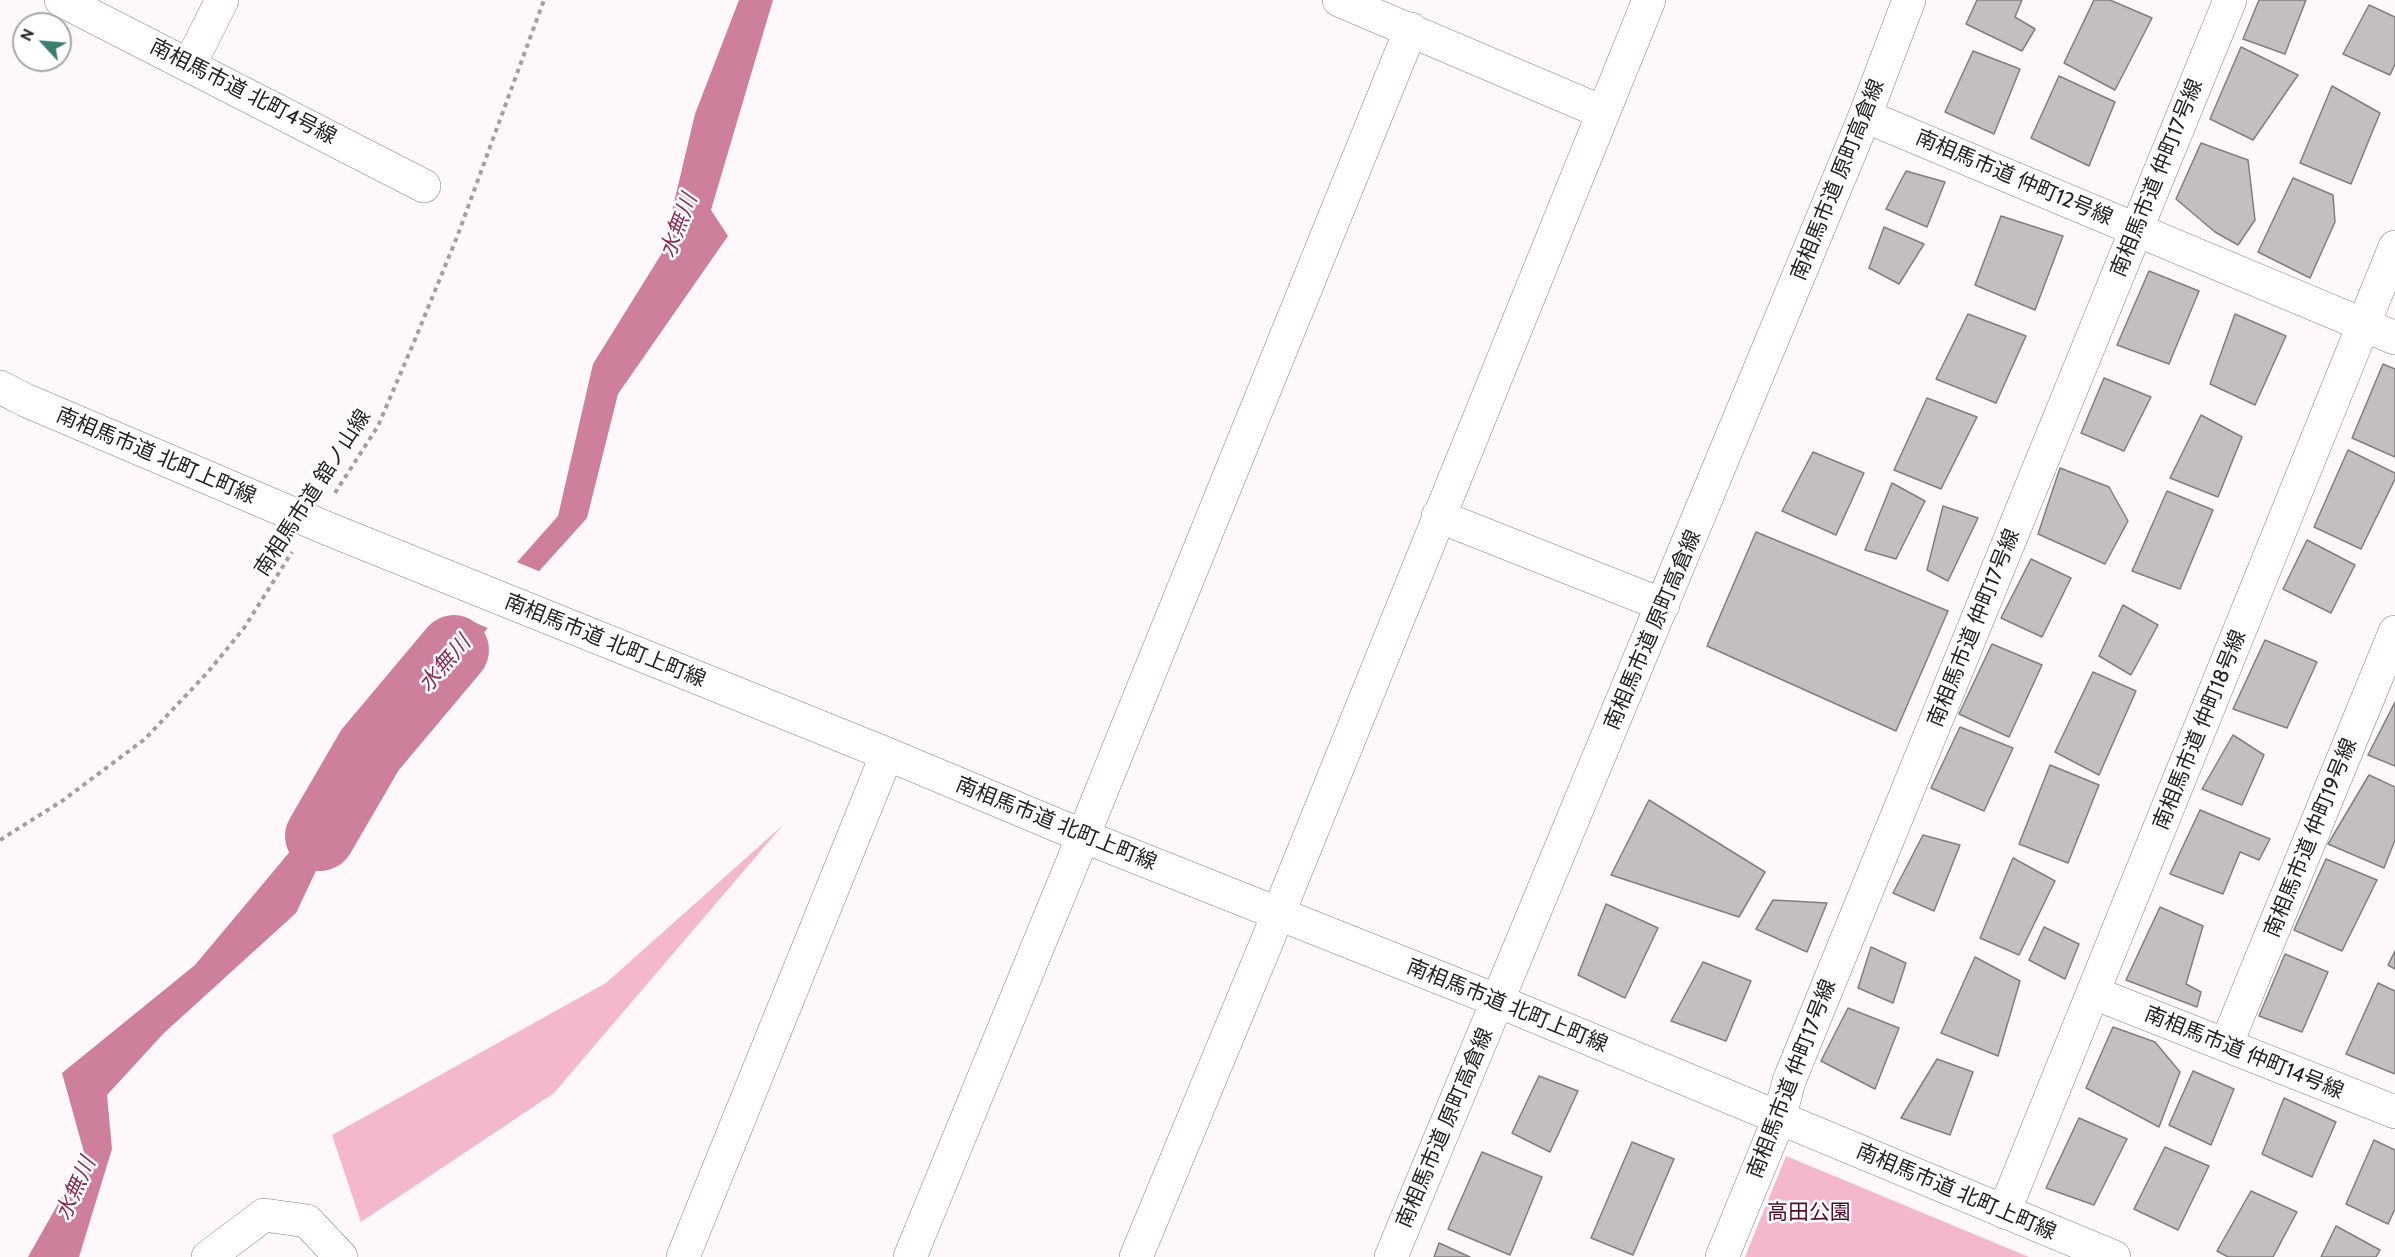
<!DOCTYPE html>
<html>
<head>
<meta charset="utf-8">
<style>
	body { margin:0 }
	#map { position:relative; width:2395px; height:1257px; overflow:hidden; background:#fef8fa; font-family:Cabin,sans-serif }
	canvas { display:block }
	.north { position:absolute; left:12px; top:12px; width:60px; height:60px; box-sizing:border-box; background:#fff; border:2px solid #a7a7a7; border-radius:50%; rotate:296deg; font-size:16px; font-weight:700; line-height:24px; text-align:center; color:#242222 }
	.north::after { content:''; display:block; margin:auto; width:21px; height:27px; background:#3b7e6f; clip-path:polygon(50% 0,100% 100%,50% 72%,0 100%) }
</style>
</head>
<body>
<div id="map">
<canvas width="2395" height="1257"></canvas>
<div class="north">N</div>
</div>
<script>
const ctx = document.querySelector('canvas').getContext('2d');
ctx.lineJoin = 'round';
function paint(path, color) {
  ctx.fillStyle = color;
  ctx.fill(path, 'evenodd');
}
function shape(rows) {
  const path = new Path2D();
  for (const r of rows) {
    path.moveTo(r[0], r[1]);
    for (let i = 2; i < r.length; i += 2) path.lineTo(r[i], r[i + 1]);
  }
  return path;
}
function trace(path, color, width, dash) {
  ctx.strokeStyle = color;
  ctx.lineWidth = width;
  ctx.lineCap = dash ? 'butt' : 'round';
  ctx.setLineDash(dash || []);
  ctx.stroke(path);
}
function label(font, color, halo, rows, align = 'center') {
  ctx.font = font + ' Cabin,"Noto Sans JP",sans-serif';
  ctx.lineWidth = 5;
  ctx.setLineDash([]);
  ctx.textBaseline = 'middle';
  ctx.strokeStyle = halo;
  ctx.fillStyle = color;
  for (const [text, x, y, turn = 0] of rows) {
    ctx.save();
    ctx.translate(x, y);
    ctx.rotate((+turn || 0) * Math.PI / 180);
    ctx.textAlign = isNaN(turn) ? turn : align;
    if (halo) ctx.strokeText(text, 0, 0);
    ctx.fillText(text, 0, 0);
    ctx.restore();
  }
}
const green = shape([
	[783,825,554,1093,361,1222,332,1135,606,983],
	[1786,1156,2029,1257,1745,1257]
]);
const water = shape([
	[739,0,773,0,711,210,728,236,618,394,587,518,395,731,385,712,351,797,296,913,164,1033,107,1095,112,1149,79,1257,28,1257,85,1156,62,1073,195,965,308,830,385,711,558,516,593,364,662,253,695,114]
]);
const pier = shape([
	[514,561,541,572,490,629,464,618]
]);
const river = shape([
	[320,836,370,750,454,650]
]);
const building = shape([
	[1977,0,2022,0,2015,17,2035,29,2022,51,1966,24,1977,0],
	[2094,0,2110,0,2152,18,2115,90,2064,63,2094,0],
	[2259,0,2306,0,2285,54,2243,39,2259,0],
	[2369,5,2395,17,2395,64,2390,75,2343,54,2369,5],
	[2241,47,2298,75,2253,140,2210,119,2241,47],
	[1973,51,2020,69,1994,134,1945,112,1973,51],
	[2059,76,2115,102,2089,166,2031,138,2059,76],
	[2332,86,2380,113,2351,184,2300,163,2332,86],
	[2201,143,2248,160,2255,220,2238,245,2215,232,2176,199,2201,143],
	[1906,171,1945,182,1927,227,1886,209,1906,171],
	[2293,178,2333,195,2335,222,2310,278,2258,252,2293,178],
	[2001,216,2063,236,2035,310,1975,285,2001,216],
	[1884,227,1924,244,1899,284,1869,268,1884,227],
	[2149,271,2199,291,2169,364,2117,345,2149,271],
	[1968,314,2026,336,1996,403,1936,379,1968,314],
	[2235,314,2286,336,2255,405,2210,384,2235,314],
	[2383,364,2395,369,2395,457,2352,438,2383,364],
	[2104,378,2151,397,2124,451,2081,433,2104,378],
	[1927,398,1977,417,1941,489,1894,470,1927,398],
	[2201,415,2242,437,2218,497,2170,478,2201,415],
	[2348,450,2395,473,2395,479,2361,549,2314,527,2348,450],
	[1813,452,1864,473,1836,535,1782,511,1813,452],
	[2060,468,2109,487,2128,521,2105,564,2038,534,2060,468],
	[1892,483,1925,501,1896,559,1865,550,1892,483],
	[2167,491,2213,510,2180,589,2132,571,2167,491],
	[1943,506,1978,518,1948,581,1927,570,1943,506],
	[1756,532,1948,611,1896,731,1707,646,1756,532],
	[2307,540,2355,565,2331,613,2283,589,2307,540],
	[2031,559,2071,578,2042,637,2001,618,2031,559],
	[2123,605,2158,625,2131,675,2099,656,2123,605],
	[2265,640,2317,662,2287,728,2233,709,2265,640],
	[1992,644,2042,665,2009,737,1959,714,1992,644],
	[2093,672,2136,691,2099,775,2055,752,2093,672],
	[2395,702,2395,766,2368,755,2395,702],
	[1960,727,2013,748,1984,811,1931,788,1960,727],
	[2233,735,2264,755,2242,805,2202,789,2233,735],
	[2050,765,2099,785,2068,863,2019,844,2050,765],
	[2369,775,2395,787,2395,840,2384,868,2328,844,2369,775],
	[1649,800,1765,872,1739,917,1611,875,1649,800],
	[2200,810,2270,839,2259,860,2240,852,2223,894,2170,874,2200,810],
	[1923,835,1960,845,1934,911,1893,893,1923,835],
	[2013,858,2055,881,2019,955,1980,938,2013,858],
	[2326,859,2377,880,2342,951,2294,930,2326,859],
	[1773,900,1827,903,1807,952,1756,929,1773,900],
	[1606,904,1658,928,1625,998,1578,975,1606,904],
	[2160,907,2203,926,2186,984,2201,992,2197,1007,2126,980,2160,907],
	[2044,927,2079,944,2065,979,2029,960,2044,927],
	[1871,947,1906,963,1893,1003,1858,988,1871,947],
	[2395,951,2395,969,2388,965,2395,951],
	[2285,954,2328,972,2302,1032,2259,1016,2285,954],
	[1975,957,2020,981,1998,1056,1941,1033,1975,957],
	[1703,962,1751,981,1726,1041,1671,1021,1703,962],
	[2378,983,2395,991,2395,1074,2346,1054,2378,983],
	[1848,1008,1899,1028,1875,1089,1821,1061,1848,1008],
	[2113,1027,2155,1042,2180,1072,2159,1127,2086,1088,2113,1027],
	[1937,1059,1973,1072,1950,1135,1901,1118,1937,1059],
	[2193,1071,2234,1089,2211,1145,2169,1125,2193,1071],
	[1539,1076,1578,1091,1550,1152,1512,1133,1539,1076],
	[2284,1098,2336,1122,2312,1177,2262,1154,2284,1098],
	[2079,1118,2127,1139,2094,1205,2046,1188,2079,1118],
	[2374,1140,2395,1150,2395,1209,2388,1224,2346,1204,2374,1140],
	[1632,1142,1674,1159,1633,1255,1591,1238,1632,1142],
	[2165,1147,2209,1166,2178,1230,2134,1209,2165,1147],
	[1482,1152,1542,1177,1510,1255,1448,1229,1482,1152],
	[2251,1191,2297,1212,2273,1257,2228,1257,2217,1251,2251,1191],
	[2336,1226,2380,1250,2376,1257,2321,1257,2336,1226],
	[1439,1243,1470,1257,1434,1257,1439,1243]
]);
const path = shape([
	[335,493,378,426,414,342,457,237,544,0],
	[0,840,62,801,145,739,208,672,244,628,292,552]
]);
const street = shape([
	[61,0,424,186],
	[1339,0,1602,112],
	[190,64,222,0],
	[1865,116,2395,338],
	[1438,516,1663,605],
	[2094,993,2395,1112],
	[2226,1045,2395,632],
	[2004,1212,2395,247],
	[208,1257,264,1215,307,1221,341,1257],
	[683,1257,887,754],
	[910,1257,1073,861,1411,29],
	[1136,1257,1268,939,1649,0],
	[1722,1257,1779,1119,1789,1081,2230,0]
]);
const secondary = shape([
	[0,387,25,400,326,528,887,754,1083,836,1498,1001,2114,1257],
	[1391,1257,1865,116,1909,0]
]);
const streetNames = [
	["南相馬市道 北町4号線",243,92,27],
	["南相馬市道 仲町12号線",2014,178,23],
	["南相馬市道 仲町17号線",2157,178,-68],
	["南相馬市道 原町高倉線",1838,180,-68],
	["南相馬市道 北町上町線",156,456,23],
	["南相馬市道 舘ノ山線",313,493,-57],
	["南相馬市道 仲町17号線",1974,628,-68],
	["南相馬市道 原町高倉線",1653,630,-67],
	["南相馬市道 北町上町線",605,641,22],
	["南相馬市道 仲町18号線",2200,730,-68],
	["南相馬市道 北町上町線",1056,824,22],
	["南相馬市道 仲町19号線",2311,838,-68],
	["南相馬市道 北町上町線",1507,1006,22],
	["南相馬市道 仲町14号線",2244,1053,22],
	["南相馬市道 仲町17号線",1792,1079,-69],
	["南相馬市道 原町高倉線",1445,1128,-67],
	["南相馬市道 北町上町線",1956,1192,23]
];
const parkNames = [
	["高田公園",1809,1213]
];
const waterNames = [
	["水無川",679,226,-69],
	["水無川",445,664,-49],
	["水無川",76,1189,-66]
];
paint(green, '#f3b8cb');
paint(water, '#ce7f9b');
paint(pier, '#fef8fa');
trace(river, '#ce7f9b', 70);
paint(building, '#c4bec0');
trace(building, '#837d7f', 1.5);
trace(street, '#858081', 34);
trace(secondary, '#858081', 34);
trace(path, '#a39fa0', 4, [4.5, 4.5]);
trace(street, '#fff', 33);
trace(secondary, '#fff', 33);
label('21px', '#242222', '#fff', streetNames);
label('21px', '#510a2c', '#fff', parkNames);
label('italic 22px', '#8b2e55', '#fff', waterNames);
</script>
</body>
</html>
